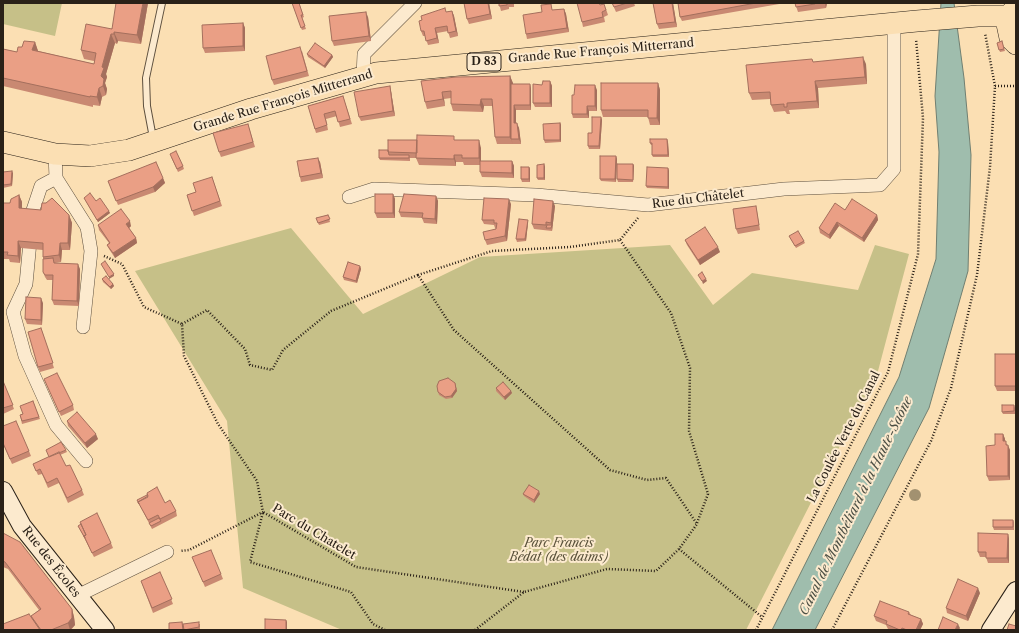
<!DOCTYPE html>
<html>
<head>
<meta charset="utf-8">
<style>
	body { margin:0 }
	#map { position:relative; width:1019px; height:633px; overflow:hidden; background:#fbdfb3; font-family:"Libre Caslon Text",serif }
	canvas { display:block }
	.frame { position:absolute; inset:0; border:4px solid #2a2118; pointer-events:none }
</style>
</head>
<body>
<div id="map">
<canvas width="1019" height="633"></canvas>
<div class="frame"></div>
</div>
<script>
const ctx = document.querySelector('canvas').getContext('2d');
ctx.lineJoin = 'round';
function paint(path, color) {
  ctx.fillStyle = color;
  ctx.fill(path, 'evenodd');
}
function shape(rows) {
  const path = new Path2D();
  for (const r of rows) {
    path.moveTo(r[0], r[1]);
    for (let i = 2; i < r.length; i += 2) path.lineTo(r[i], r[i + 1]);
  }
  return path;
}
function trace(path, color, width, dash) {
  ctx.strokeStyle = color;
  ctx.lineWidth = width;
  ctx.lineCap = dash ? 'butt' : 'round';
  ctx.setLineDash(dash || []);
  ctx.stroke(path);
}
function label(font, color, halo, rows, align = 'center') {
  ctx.font = font + ' "Libre Caslon Text",serif';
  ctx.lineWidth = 4;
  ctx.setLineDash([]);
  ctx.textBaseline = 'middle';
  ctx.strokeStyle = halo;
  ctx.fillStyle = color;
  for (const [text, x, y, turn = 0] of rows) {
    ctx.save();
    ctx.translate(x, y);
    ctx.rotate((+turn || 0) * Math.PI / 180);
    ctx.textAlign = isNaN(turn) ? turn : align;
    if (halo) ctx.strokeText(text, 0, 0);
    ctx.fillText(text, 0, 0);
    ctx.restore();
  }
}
const green = shape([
	[3,3,62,3,55,36,3,24],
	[291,228,363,314,480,257,670,245,713,305,752,273,858,290,875,245,909,254,878,371,746,630,342,630,243,588,227,421,135,271]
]);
const water = shape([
	[941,3,954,3,964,78,971,155,968,271,929,408,815,630,772,630,899,377,936,259,939,152,935,96,941,3]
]);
const path = shape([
	[995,86,1016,86],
	[620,240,671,313,690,368,689,431,708,494,697,523],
	[104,256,122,264,144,307,182,324,184,356,218,424,257,481,263,512,189,550,180,551],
	[182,324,207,310,245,349,250,365,272,370,283,350,331,311,418,275],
	[679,549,762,617],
	[385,630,373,624,351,592,250,562,263,512,356,567,524,592],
	[475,630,524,592,607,569,656,571,679,549,697,524,666,478,647,480,610,470,454,330,418,275,492,251,570,247,620,240,638,218],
	[756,630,888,372,918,254,923,118,916,39],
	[832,630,931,441,951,388,977,275,990,167,995,86,985,33]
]);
const lane = shape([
	[153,138,147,106,146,78,162,3]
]);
const street = shape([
	[363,77,364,54,415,3],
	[55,154,56,178,87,227,91,251,83,327],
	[56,178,41,186,33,210,26,284,13,312,25,356,56,425,86,461],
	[349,197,374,189,536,195,648,205,784,189,880,185,894,169,894,23],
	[77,596,167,552]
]);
const secondary = shape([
	[3,491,22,526,105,630],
	[991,630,1016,591]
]);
const primary = shape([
	[1016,7,1009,16,1007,24,1010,38,1016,44],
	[3,142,55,154,90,156,129,150,251,109,376,73,917,21,978,16,1009,16]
]);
const trees = [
	[915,495]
];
const wall = shape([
	[148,3,141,44,118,41,117,44,115,43,106,74,107,77,105,83,107,89,106,95,102,97,100,106,93,105,93,107,3,86,3,49,17,52,22,47,35,42,38,51,94,64,94,61,84,59,81,50],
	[292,3,299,3,304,17,302,18,306,29,302,30],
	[358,3,368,3,359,4],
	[464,3,489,3,492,19,469,24,467,19],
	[499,3,521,3,521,4,514,4,514,7,509,7,509,9,501,11],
	[612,3,634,3,635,6,616,12],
	[653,3,673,3,677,27,659,29,657,24],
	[678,3,785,3,682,21,680,17],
	[795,3,829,3,827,3,826,8,798,12],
	[600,5,606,9,608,15,604,17,605,22,583,27,582,22],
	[564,9,566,14,569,32,527,39,526,34,553,10],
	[452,11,454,16,458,36,450,38,448,31,437,33,439,43,428,45,425,36,423,36,421,31,447,12],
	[368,17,371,41,334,46,332,41],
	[243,23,245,28,245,51,205,53,203,48],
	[1002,41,1005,51,1000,52,997,43],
	[302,51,309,76,274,85,272,80],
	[307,54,332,55,333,57,325,68,308,57],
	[813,62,866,64,867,84,818,88,819,108,789,110,790,114,787,114,785,111,774,112,771,105,770,99,752,100,749,93],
	[510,76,513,84,530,84,531,89,531,110,516,110,516,123,519,128,521,144,497,144,495,137,493,106,484,106,483,112,453,111,451,104,451,98,444,99,445,106,427,109,425,102,421,81],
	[550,81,552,86,552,107,535,107,533,103,542,85],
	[658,83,660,90,660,125,650,125,648,117,603,117,601,110],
	[390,86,391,91,395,116,361,121,359,117],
	[597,90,597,111,589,111,589,118,573,118,572,114,574,95],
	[343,96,352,124,340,127,337,116,326,119,328,130,316,133,308,106],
	[601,117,602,120,600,149,589,149,588,146,592,133],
	[560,123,561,125,561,142,545,143,544,140],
	[248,124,255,147,221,157,219,152],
	[667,139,668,142,669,157,653,157,652,155,652,145,651,145,650,143],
	[417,140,455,140,481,148,481,161,512,161,514,166,514,178,482,177,480,172,480,165,464,165,463,162,456,162,456,166,419,165,416,158,410,158,410,161,380,160,379,158,388,150],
	[616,156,617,159,616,182,601,181,600,179],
	[171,157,183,166,184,169,178,172],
	[320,162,323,178,301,182,300,177],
	[544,164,545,167,545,180,538,180,537,178],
	[633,164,634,166,633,182,618,182,617,179],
	[529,167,530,169,530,182,522,182,521,179],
	[668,168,669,171,669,189,647,188,646,186],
	[3,172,13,173,12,186,3,188],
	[212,177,222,206,194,216,187,195,196,192],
	[163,178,165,183,155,192,118,205,108,181],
	[393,194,395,199,395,218,377,218,375,213],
	[19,195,22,202,22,208,69,215,72,223,70,250,62,250,61,262,55,263,80,269,79,306,54,305,52,300,53,280,47,280,45,277,43,272,43,250,21,248,20,263,10,262,9,259,3,259,3,203,10,203],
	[436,196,438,201,437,224,424,223,422,218,401,217,399,212],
	[84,198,96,201,110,213,98,222],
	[511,204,507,241,487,245,485,240,496,228,495,228,494,225,484,224,482,220],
	[555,206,552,231,534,229,532,224],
	[756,206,757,211,760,230,738,234,736,229],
	[845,210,877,215,878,220,864,242,839,226,830,239,820,233,819,228],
	[328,215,330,222,319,225,316,218],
	[528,220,528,223,526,241,517,242,516,239],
	[98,225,131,226,129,228,136,238,137,243,115,258,109,249,107,245,109,243,99,230],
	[789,236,804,241,805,243,796,248],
	[685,240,720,252,700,265,687,245],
	[360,266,361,269,357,283,344,280,343,277],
	[102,279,113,284,114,286,111,289,103,282],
	[43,303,42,325,27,324,25,319],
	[41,328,54,368,40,372,38,367],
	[1016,354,1016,391,997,391,995,386],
	[44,379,73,405,74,410,61,416],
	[3,381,14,409,3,414],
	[455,383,457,391,452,398,446,399,439,395,438,392],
	[496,388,511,391,512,393,505,400,496,391],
	[33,401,40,419,22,424,20,415,23,414],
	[1014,405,1015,408,1015,414,1003,414,1002,412],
	[67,421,98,439,87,448,68,426],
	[3,426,29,451,31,456,12,464,3,444],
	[1003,434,1005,439,1005,441,1010,450,1010,480,989,481,987,476,995,445],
	[66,450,67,452,60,455,66,466,82,490,84,495,68,503,59,483,48,488,42,474,38,475,33,464],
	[523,494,540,494,534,503,524,496],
	[137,500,165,503,176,511,177,516,152,529],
	[1013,520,1014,522,1014,530,994,530,993,527],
	[78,526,111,543,113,548,94,557],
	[3,533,72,609,74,617,75,625,71,630,3,630,31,616,39,610,8,569,3,567],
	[1008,534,1009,539,1009,563,988,563,986,557,980,557,978,552],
	[192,557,221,574,223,579,205,587],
	[160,572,173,604,153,613,141,581],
	[980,593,968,621,947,613,946,608],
	[909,612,911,615,921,619,923,624,920,630,890,630,888,629,886,625,876,621,874,616],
	[182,622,183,624,200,624,200,630,169,630]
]);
const shadedWall = shape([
	[143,3,148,3,141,44,137,35],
	[488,3,489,3,492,19,490,14],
	[672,3,673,3,677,27,675,22],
	[825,3,827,3,826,8],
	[564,9,566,14,569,32,567,28],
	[452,11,454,16,458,36,456,31],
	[366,12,368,17,371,41,369,36],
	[243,23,245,28,245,51,243,46],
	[435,28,437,33,439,43,437,38],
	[114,32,118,41,117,44,114,34],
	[111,34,115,43,106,74,107,77,105,83,107,89,106,95,103,86,101,76,102,67],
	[35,42,38,51,32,50],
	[332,55,333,57,325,68,324,66],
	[863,57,866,64,867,84,865,77],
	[510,76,513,83,513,139,511,139,513,144,510,137],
	[550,81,552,86,552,107,550,103],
	[815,81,818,88,819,108,817,101],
	[658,83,660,90,660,125,657,118],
	[530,84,531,89,531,110,530,105],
	[595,85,597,90,597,111,595,106],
	[390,86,391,91,395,116,393,111],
	[99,88,102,97,100,106,97,97],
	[442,92,444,99,445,106,443,99],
	[481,99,484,106,483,112,480,105],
	[514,105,516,110,516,128,514,123],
	[587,106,589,111,589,118,587,114],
	[601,117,602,120,600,149,599,146],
	[517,123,519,128,521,144,519,139],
	[560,123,561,125,561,142,560,140],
	[667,139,668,142,669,157,668,155],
	[479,140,481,148,481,165,479,158],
	[454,155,456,162,456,166,454,159],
	[616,156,617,159,616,182,615,179],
	[318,158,320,162,323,178,321,173],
	[512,161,514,166,514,178,512,173],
	[544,164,545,167,545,180,544,178],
	[633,164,634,166,633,182],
	[529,167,530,169,530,182,529,179],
	[668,168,669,171,669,189,668,187],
	[12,171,13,173,12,186,11,184],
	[163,178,165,183,155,192,153,187],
	[393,194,395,199,395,218,393,213],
	[19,195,22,202,22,215,19,208],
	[436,196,438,201,437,224,435,219],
	[509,199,511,204,507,241,505,236],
	[553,201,555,206,552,231,551,223],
	[109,211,110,213,98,222,97,220],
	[69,215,72,223,70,250,68,243],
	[877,215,878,220,864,242,862,238],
	[528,220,528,223,526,241,525,239],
	[130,221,131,226,128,229,126,224],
	[837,222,839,226,830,239,829,235],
	[136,238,137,243,115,258,113,253],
	[18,241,21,248,20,263,18,256],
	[60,243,62,250,61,262,59,255],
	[718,247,720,252,700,265,698,260],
	[78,264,80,269,79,306,77,301],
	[360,266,361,269,357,283,356,281],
	[114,274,114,276,109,279,109,277],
	[706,279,707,281,703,284,702,281],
	[113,284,114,286,111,289,110,287],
	[41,298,43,303,42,325,41,320],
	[455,383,457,391,452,398,451,396],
	[511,391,512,393,505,400,504,397],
	[96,434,98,439,87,448,85,443],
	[1003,434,1005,439,1005,446,1003,441],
	[1008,445,1010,450,1010,480,1008,476],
	[539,491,540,494,534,503,534,500],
	[1008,534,1009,539,1009,563,1007,558],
	[978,588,980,593,968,621,966,616],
	[72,609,74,617,75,625,70,630,68,623],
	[921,619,923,624,920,630,916,630],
	[286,620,287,622,287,630,286,630],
	[958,624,960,628,959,630,955,630]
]);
const building = shape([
	[116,3,143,3,137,35,114,32,114,34,111,34,102,67,104,68,101,76,104,79,103,86,99,88,97,97,90,96,90,97,3,78,3,49,17,52,18,47,22,47,24,41,35,42,32,50,94,64,96,53,81,50,86,24,112,29,116,3],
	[292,3,299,3,303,15,301,15,305,26,301,28,292,3],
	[464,3,488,3,490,14,467,19,464,3],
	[499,3,507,3,507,5,499,6,499,3],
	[577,3,599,3,600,5,604,4,606,10,602,12,603,17,582,22,577,3],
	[612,3,627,3,614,7,612,3],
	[653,3,672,3,675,22,657,24,653,3],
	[678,3,756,3,680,17,678,3],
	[795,3,815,3,815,4,796,7,795,3],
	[551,4,552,10,564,9,567,28,526,34,523,15,542,12,541,5,551,4],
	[445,8,446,12,452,11,456,31,448,33,447,26,435,28,437,38,426,41,424,31,421,31,419,21,422,20,421,16,445,8],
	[366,12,369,36,332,41,329,16,366,12],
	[243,23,243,46,203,48,202,25,243,23],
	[1002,41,1004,49,999,50,997,43,1002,41],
	[315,43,332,55,324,66,307,54,315,43],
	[300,47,307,71,272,80,266,56,300,47],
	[863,57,865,77,815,81,817,101,787,103,787,107,784,107,784,104,771,105,770,92,749,93,746,65,812,59,813,62,863,57],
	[510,76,510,137,495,137,492,99,481,99,480,105,451,104,451,91,442,92,443,99,425,102,421,81,456,77,510,76],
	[543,81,550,81,550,103,533,103,533,84,542,85,543,81],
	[601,83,658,83,657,118,648,118,648,110,601,110,601,83],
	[511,84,530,84,530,105,514,105,514,123,517,123,519,139,511,139,511,84],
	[575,85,595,85,595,106,587,106,587,114,572,114,572,95,574,95,575,85],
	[390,86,393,111,359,117,354,92,390,86],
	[343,96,350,119,338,122,335,111,324,114,327,125,315,129,308,106,343,96],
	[592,117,601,117,599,146,588,146,588,133,592,133,592,117],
	[560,123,560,140,544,140,543,124,560,123],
	[248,124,253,142,219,152,213,133,248,124],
	[417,135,454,136,454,140,479,140,479,158,462,158,462,155,454,155,454,159,416,158,417,135],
	[650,139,667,139,668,155,652,155,652,143,650,143,650,139],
	[388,140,417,140,417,153,388,152,388,140],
	[379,150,388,150,389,155,409,155,409,158,379,158,379,150],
	[176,151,183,166,177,169,170,154,176,151],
	[600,156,616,156,615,179,600,179,600,156],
	[318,158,321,173,300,177,297,161,318,158],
	[480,161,512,161,512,173,480,172,480,161],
	[156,162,163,178,153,187,116,201,108,181,156,162],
	[544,164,544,178,537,178,537,165,544,164],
	[617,164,633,164,633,180,617,179,617,164],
	[521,167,529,167,529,179,521,179,521,167],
	[647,167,668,168,668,187,646,186,647,167],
	[12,171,11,184,3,185,3,172,12,171],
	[212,177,220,201,192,211,187,195,196,192,193,183,212,177],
	[90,193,96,201,100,198,109,211,97,220,84,198,90,193],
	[375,194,393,194,393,213,375,213,375,194],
	[404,194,436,196,435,219,422,218,423,213,399,212,404,194],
	[19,195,19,208,41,210,42,203,46,203,52,198,69,215,68,243,60,243,59,255,43,257,43,243,18,241,18,256,7,255,8,252,3,252,3,203,10,203,11,199,19,195],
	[484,198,509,199,505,236,485,240,483,232,496,229,497,223,494,223,494,220,482,220,484,198],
	[534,199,553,201,551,223,546,222,546,225,532,224,534,199],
	[852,199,877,215,862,238,837,222,829,235,819,228,835,203,845,210,852,199],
	[756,206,759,225,736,229,733,209,756,206],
	[121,209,130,221,126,224,136,238,113,253,107,245,110,243,98,225,121,209],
	[328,215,330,219,318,223,316,218,328,215],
	[519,219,528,220,525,239,516,239,519,219],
	[547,225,552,225,551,228,546,228,547,225],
	[705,227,718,247,698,260,685,240,705,227],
	[798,231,804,241,795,246,789,236,798,231],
	[53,258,54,263,78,264,77,301,52,300,53,275,45,275,43,272,43,259,53,258],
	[105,261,114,274,109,277,101,264,105,261],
	[348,262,360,266,356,281,343,277,348,262],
	[702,272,706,279,702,281,698,275,702,272],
	[106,276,113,284,110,287,102,279,106,276],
	[26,297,41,298,41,320,25,319,26,297],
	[41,328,53,363,38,367,28,332,41,328],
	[995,354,1016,354,1016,386,995,386,995,354],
	[57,373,73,405,59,412,44,379,57,373],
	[448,378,455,383,456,389,451,396,445,397,438,392,437,386,439,381,448,378],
	[3,381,13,405,3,408,3,381],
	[503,382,511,391,504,397,496,388,503,382],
	[33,401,39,417,22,421,20,415,23,414,20,406,33,401],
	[1002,405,1014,405,1014,411,1002,412,1002,405],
	[77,412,96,434,85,443,67,421,77,412],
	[16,421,29,451,10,459,3,443,3,426,16,421],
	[995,434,1003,434,1003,441,1006,441,1006,445,1008,445,1008,476,987,476,986,446,995,445,995,434],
	[61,442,66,450,49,457,46,450,61,442],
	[59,452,66,466,70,465,82,490,67,498,57,478,47,483,40,469,36,471,33,464,59,452],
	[529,485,539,491,534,500,523,494,529,485],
	[157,487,165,503,170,500,176,511,160,519,158,515,148,520,138,502,148,496,147,493,157,487],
	[147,495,148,497,138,502,139,504,137,500,147,495],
	[97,513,111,543,92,553,84,536,86,535,80,522,97,513],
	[159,518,161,521,151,526,149,523,159,518],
	[993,520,1013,520,1013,527,993,527,993,520],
	[81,524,86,535,84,536,85,538,78,526,81,524],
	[3,533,20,542,72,609,72,618,68,623,51,630,41,630,31,616,41,609,5,562,3,561,3,533],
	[978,533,1008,534,1007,558,986,558,986,552,978,552,978,533],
	[211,550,221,574,203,582,192,557,211,550],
	[160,572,172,599,152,608,141,581,160,572],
	[958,579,978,588,966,616,946,608,958,579],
	[880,601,909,612,908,614,921,619,916,630,907,630,902,628,901,630,900,630,886,624,887,621,874,616,880,601],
	[29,614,40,630,3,630,3,624,29,614],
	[943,617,958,624,955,630,938,630,943,617],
	[265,619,286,620,286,630,265,630,265,619],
	[182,622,183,630,169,630,169,623,182,622],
	[199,622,199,627,184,630,183,624,199,622],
	[1009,624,1016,626,1016,630,1007,630,1009,624]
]);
const shields = [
	[484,62,34]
];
const shieldNames = [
	["D 83",484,62]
];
const streetNames = [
	["Grande Rue François Mitterrand",601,51,-5],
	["Grande Rue François Mitterrand",283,101,-17],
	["Rue du Châtelet",698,199,-7],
	["La Coulée Verte du Canal",844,437,-63],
	["Parc du Chatelet",314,532,31],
	["Rue des Écoles",51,562,52]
];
const parkNames = [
	["Parc Francis",559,544],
	["Bédat (des daims)",559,558]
];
const waterNames = [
	["Canal de Montbéliard à la Haute-Saône",856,506,-64]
];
paint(green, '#c6c088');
paint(water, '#9fbdad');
trace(water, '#707f71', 1);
trace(lane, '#5e503f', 8);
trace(street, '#5e503f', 14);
trace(secondary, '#2a2118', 20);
trace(primary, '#2a2118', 22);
trace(path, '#2a2118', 2.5, [1, 2]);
trace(lane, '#fceace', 6);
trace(street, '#fceace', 13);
trace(secondary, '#fceace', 18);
trace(primary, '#fbdfb3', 21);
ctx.fillStyle = '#a29170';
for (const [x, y] of trees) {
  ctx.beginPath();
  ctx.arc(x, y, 6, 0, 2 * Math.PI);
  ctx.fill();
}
paint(wall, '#c98972');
paint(shadedWall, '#a46f5d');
paint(building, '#ea9f85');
trace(building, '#a46f5d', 1);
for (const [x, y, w] of shields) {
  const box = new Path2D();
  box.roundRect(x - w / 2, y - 9, w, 18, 3);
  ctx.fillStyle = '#fceace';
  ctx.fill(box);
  trace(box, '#2a2118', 1);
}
label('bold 11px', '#2a2118', null, shieldNames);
label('12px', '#2a2118', '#fceace', streetNames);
label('italic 12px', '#59513a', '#fceace', parkNames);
label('italic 13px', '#4d5045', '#fceace', waterNames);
</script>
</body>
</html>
